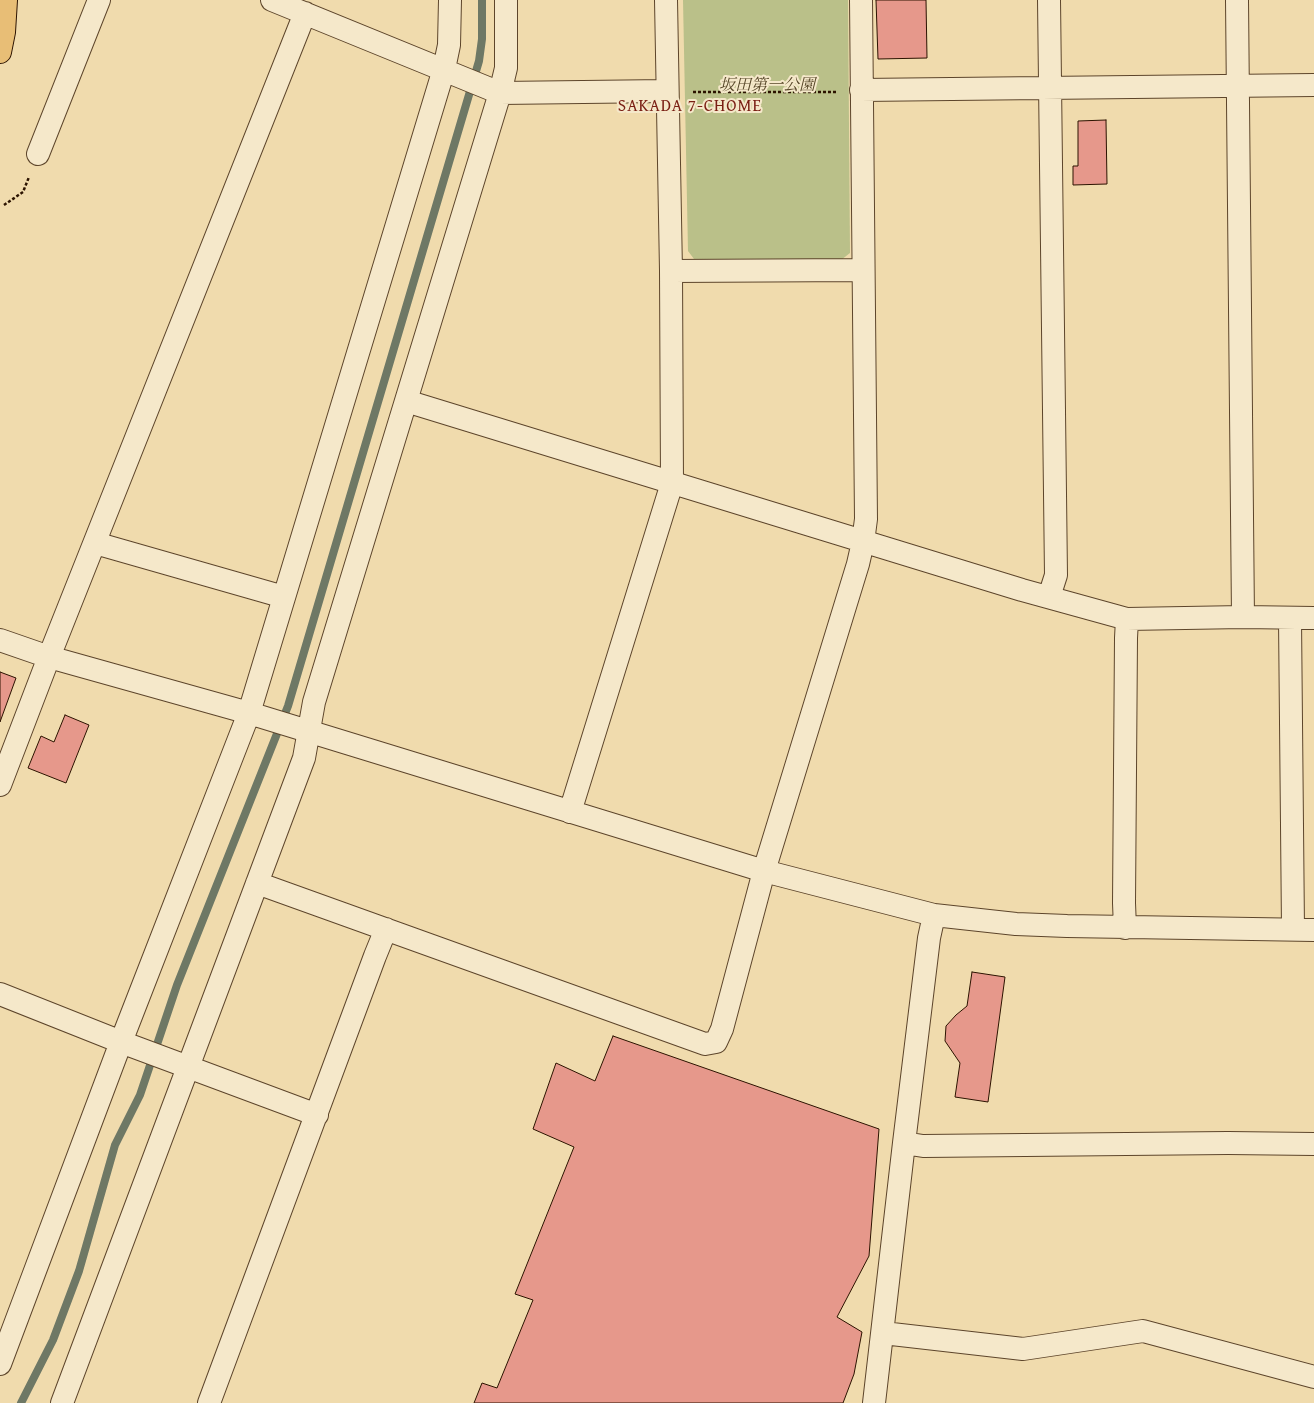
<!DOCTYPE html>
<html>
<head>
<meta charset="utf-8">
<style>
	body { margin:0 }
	canvas { display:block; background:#f0dbad }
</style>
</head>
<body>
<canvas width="1314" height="1403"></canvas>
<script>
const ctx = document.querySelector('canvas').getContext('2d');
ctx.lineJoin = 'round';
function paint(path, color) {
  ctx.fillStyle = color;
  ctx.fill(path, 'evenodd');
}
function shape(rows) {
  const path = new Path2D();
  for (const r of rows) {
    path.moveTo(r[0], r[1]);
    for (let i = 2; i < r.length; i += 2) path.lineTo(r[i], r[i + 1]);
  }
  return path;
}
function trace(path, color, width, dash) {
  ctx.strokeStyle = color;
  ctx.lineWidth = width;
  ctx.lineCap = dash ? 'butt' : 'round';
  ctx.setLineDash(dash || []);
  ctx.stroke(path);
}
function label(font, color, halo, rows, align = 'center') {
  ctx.font = font + ' "Gentium Book Plus","Noto Serif JP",serif';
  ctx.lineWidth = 4;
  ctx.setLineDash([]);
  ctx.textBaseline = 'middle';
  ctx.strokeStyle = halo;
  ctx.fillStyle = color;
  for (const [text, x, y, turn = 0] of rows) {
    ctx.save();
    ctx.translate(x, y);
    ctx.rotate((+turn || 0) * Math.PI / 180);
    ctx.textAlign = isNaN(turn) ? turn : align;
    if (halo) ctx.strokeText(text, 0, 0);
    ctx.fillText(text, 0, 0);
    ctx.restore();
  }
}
const green = shape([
	[683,0,848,0,850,253,841,260,694,259,688,251]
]);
const stream = shape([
	[21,1403,53,1340,79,1271,115,1145,140,1095,177,985,288,706,479,61,482,39,482,0]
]);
const building = shape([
	[876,0,926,0,927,58,878,59,876,0],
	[1106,120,1107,184,1073,185,1073,166,1078,166,1078,121,1106,120],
	[0,672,16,678,0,722,0,672],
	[65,715,89,725,66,783,28,768,41,736,54,742,65,715],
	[972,972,1005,977,988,1102,955,1097,960,1063,945,1041,946,1026,956,1015,967,1006,972,972],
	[613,1036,879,1129,869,1256,837,1317,862,1332,854,1374,843,1403,474,1403,482,1383,497,1388,533,1300,515,1294,574,1147,533,1129,556,1063,595,1081,613,1036]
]);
const path = shape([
	[693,92,836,92],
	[4,205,23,192,29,177]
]);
const minor = shape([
	[272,0,500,93,666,91],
	[1049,0,1056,575,1049,597],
	[1237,0,1243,617],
	[861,90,1314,85],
	[38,154,99,0],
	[671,271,863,270],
	[406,401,1022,590,1127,619,1243,617,1314,618],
	[95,543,284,597],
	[1290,619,1293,929],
	[0,640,49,657,249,713,764,871,934,915,1016,924,1067,926,1314,930],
	[0,785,49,657,305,13],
	[570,812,672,483,671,271,666,0],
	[257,883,705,1044,716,1042,722,1029,764,871,858,564,863,542,866,519,861,0],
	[1125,928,1124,903,1126,638,1127,619],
	[0,994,121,1042,317,1115],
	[904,1143,923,1146,1228,1143,1314,1144],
	[883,1333,1023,1349,1143,1331,1314,1377],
	[0,1364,121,1042,249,713,444,69,449,45,450,0],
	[62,1403,304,758,314,702,500,93,506,68,506,0],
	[209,1403,375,956,386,929],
	[874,1403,904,1143,929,938,934,915]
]);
const highway = shape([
	[0,52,4,32,6,0]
]);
const parkNames = [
	["坂田第一公園",767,86]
];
const neighbourhoodNames = [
	["SAKADA 7-CHOME",690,107]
];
paint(green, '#bac089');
trace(stream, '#6e7865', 8);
paint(building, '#e6988b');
trace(building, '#2c1300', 1);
trace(minor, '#5d452b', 24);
trace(highway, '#2c1300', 24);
trace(path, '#2c1300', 2.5, [3, 2]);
trace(minor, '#f5e8ca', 22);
trace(highway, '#e8be76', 22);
label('italic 16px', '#574729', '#f5e8ca', parkNames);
ctx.letterSpacing = '1px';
label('17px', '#7a1f14', '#f5e8ca', neighbourhoodNames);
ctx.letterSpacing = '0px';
</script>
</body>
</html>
